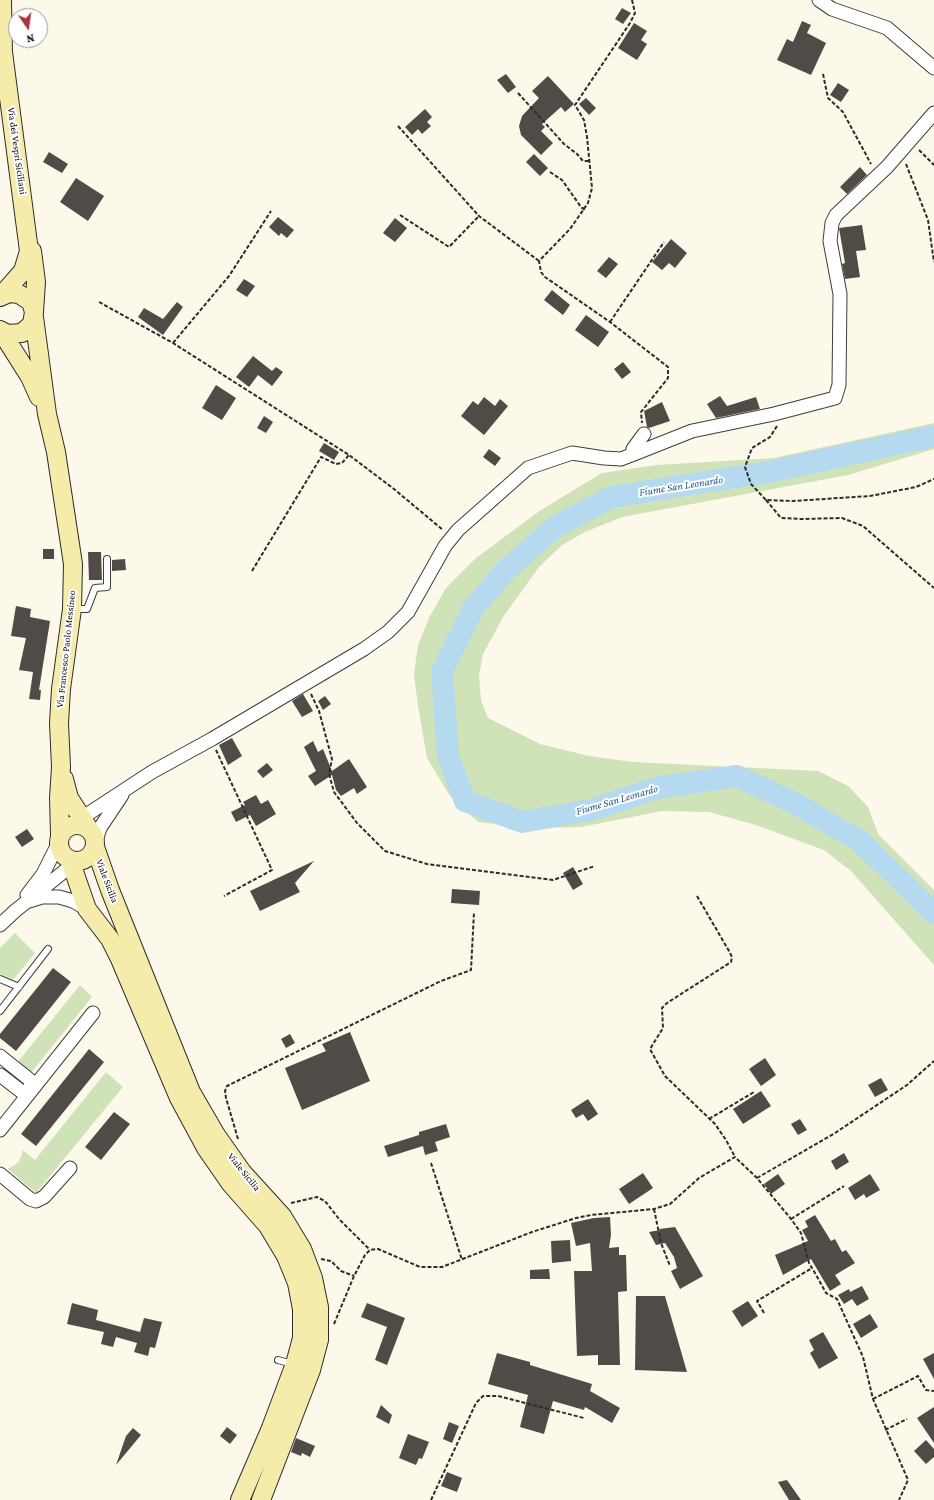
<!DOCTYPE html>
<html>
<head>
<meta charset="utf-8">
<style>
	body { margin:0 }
	#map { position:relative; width:934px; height:1500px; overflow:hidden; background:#fcf8ea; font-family:"Crimson Pro",serif }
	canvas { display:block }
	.north { position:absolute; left:8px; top:8px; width:40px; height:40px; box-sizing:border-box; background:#fff; border:1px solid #9d9d9d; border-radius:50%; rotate:167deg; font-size:11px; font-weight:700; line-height:16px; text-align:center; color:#0a0a0a }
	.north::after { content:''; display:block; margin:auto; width:14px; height:18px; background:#a8343c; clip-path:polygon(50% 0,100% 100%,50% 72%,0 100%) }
</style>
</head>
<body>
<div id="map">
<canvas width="934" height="1500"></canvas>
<div class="north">N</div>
</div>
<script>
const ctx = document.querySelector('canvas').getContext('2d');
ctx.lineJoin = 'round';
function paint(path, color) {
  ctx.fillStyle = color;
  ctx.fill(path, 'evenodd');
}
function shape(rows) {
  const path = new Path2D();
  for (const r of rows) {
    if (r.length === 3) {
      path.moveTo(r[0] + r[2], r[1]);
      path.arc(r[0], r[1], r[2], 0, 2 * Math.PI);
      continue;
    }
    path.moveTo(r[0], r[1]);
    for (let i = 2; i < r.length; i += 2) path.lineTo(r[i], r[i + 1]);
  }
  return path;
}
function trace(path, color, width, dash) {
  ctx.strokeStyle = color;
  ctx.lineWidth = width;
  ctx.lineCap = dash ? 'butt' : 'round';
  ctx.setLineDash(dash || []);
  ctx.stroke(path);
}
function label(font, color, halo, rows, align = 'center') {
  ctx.font = font + ' "Crimson Pro",serif';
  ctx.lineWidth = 4;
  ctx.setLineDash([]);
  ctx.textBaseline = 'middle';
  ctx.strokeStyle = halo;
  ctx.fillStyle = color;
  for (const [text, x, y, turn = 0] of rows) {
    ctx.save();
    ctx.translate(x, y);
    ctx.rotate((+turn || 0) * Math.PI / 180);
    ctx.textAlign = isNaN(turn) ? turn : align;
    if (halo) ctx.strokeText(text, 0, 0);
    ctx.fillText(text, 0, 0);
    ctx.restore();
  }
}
const green = shape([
	[934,423,934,449,848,475,622,517,585,532,562,545,539,567,503,617,483,654,479,676,481,700,488,718,540,744,589,756,633,762,818,771,848,786,868,807,878,834,934,890,934,965,851,871,824,850,756,825,709,812,662,811,581,827,530,828,478,822,450,796,427,758,418,706,414,674,418,645,430,616,446,588,476,558,541,510,602,473,657,465,774,458],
	[15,933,35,953,13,980,0,974,0,948],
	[80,985,92,997,30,1074,17,1063],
	[106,1072,123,1087,36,1193,8,1169,19,1162,23,1150,35,1160]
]);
const river = shape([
	[934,436,768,472,612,497,555,527,505,571,473,609,442,671,448,756,465,801,522,822,595,809,656,788,737,776,796,804,860,841,934,913]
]);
const building = shape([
	[622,8,631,13,623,24,615,19],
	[802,21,811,25,807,33,826,43,811,75,777,60,787,39,793,42],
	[634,23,647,31,641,40,647,44,637,60,618,48],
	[506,74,516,87,508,93,497,80],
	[548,76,574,104,565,112,561,107,542,124,545,127,541,131,553,143,541,155,521,135,519,126,522,116,539,98,532,91],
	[838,83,849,90,841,102,830,95],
	[586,98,596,108,589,115,579,104],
	[425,109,432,117,427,122,431,126,422,134,418,129,412,135,405,127],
	[49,152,68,164,62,173,43,162],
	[534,154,548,168,540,176,526,162],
	[860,167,867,175,847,194,840,187],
	[76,178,104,196,88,221,60,202],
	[278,217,294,230,287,238,281,233,279,236,269,227],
	[395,218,407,228,395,242,383,233],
	[862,225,866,250,856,251,860,277,845,279,842,264,845,263,839,228],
	[671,239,687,253,675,268,669,263,662,270,652,262],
	[609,257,618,264,606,278,597,271],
	[244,279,255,286,247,297,236,290],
	[552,290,570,305,563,315,544,300],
	[177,302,183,307,163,335,138,317,144,308,163,319],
	[586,315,609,332,598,347,575,330],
	[253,356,272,371,276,367,283,372,272,386,258,375,249,387,236,377],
	[623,362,631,372,622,379,614,369],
	[216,385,236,398,222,420,202,408],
	[720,396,727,406,756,397,760,409,716,418,707,404],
	[484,397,495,406,500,399,508,406,484,435,461,416,473,401,478,405],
	[662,402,670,421,649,428,647,427,644,411],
	[264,416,273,422,266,433,257,428],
	[324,443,339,452,334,460,319,451],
	[489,449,501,458,495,466,483,457],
	[43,549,54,549,54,559,43,559],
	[88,552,101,552,102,580,89,580],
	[125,559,126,570,112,571,112,560],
	[16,606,31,609,30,617,50,621,39,690,41,690,40,700,29,699,33,672,19,670,26,638,11,636],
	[303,694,313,711,302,717,292,701],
	[325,696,331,704,323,710,318,701],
	[232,738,242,756,228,765,219,745],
	[313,741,318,752,323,749,332,771,349,759,367,787,357,794,354,788,341,796,336,790,332,775,315,786,308,776,316,771,304,747],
	[267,763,273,770,263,778,257,771],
	[256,795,261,804,268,800,276,814,256,826,250,815,236,822,231,812,245,805,243,802],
	[27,829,34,839,22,847,15,837],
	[314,861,295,883,300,892,260,911,250,891],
	[573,867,583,884,573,890,563,873],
	[452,889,480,891,479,905,451,903],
	[53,968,71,982,16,1051,0,1038,0,1034],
	[350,1032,370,1081,302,1110,285,1068,326,1051,322,1044],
	[290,1034,295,1043,286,1048,281,1039],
	[89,1049,104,1062,36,1146,21,1134],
	[765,1058,776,1075,761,1086,749,1069],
	[881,1078,888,1090,875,1097,868,1085],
	[761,1091,771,1106,743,1124,733,1109],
	[588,1099,598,1114,588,1121,583,1114,576,1118,571,1110],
	[114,1112,130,1124,101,1160,85,1147],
	[800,1119,807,1130,798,1135,791,1124],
	[446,1124,450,1137,435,1142,438,1151,425,1155,423,1146,388,1157,384,1146,419,1135,419,1132],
	[844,1153,849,1162,836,1170,831,1161],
	[643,1173,653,1188,629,1204,619,1189],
	[778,1174,785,1184,771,1194,764,1184],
	[870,1174,880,1190,866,1198,864,1194,855,1200,848,1188],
	[815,1215,831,1241,835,1239,842,1252,846,1250,855,1263,835,1275,841,1284,830,1291,811,1259,783,1275,775,1255,808,1241,802,1230,808,1227,805,1221],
	[610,1217,611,1235,609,1248,619,1247,619,1255,626,1255,627,1291,618,1292,620,1365,598,1365,598,1355,577,1356,574,1271,592,1271,590,1243,576,1246,571,1223,594,1218],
	[675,1227,703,1276,680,1289,671,1271,677,1268,674,1257,665,1243,656,1245,649,1232,660,1230,659,1229],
	[570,1240,571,1261,552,1263,551,1241],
	[549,1269,550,1279,530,1279,530,1270],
	[862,1286,869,1299,857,1306,852,1299,844,1304,838,1295,849,1289,850,1292],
	[636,1296,665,1296,687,1372,635,1370],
	[748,1301,758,1316,742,1327,732,1311],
	[72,1303,98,1310,96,1320,140,1332,144,1318,162,1322,155,1348,150,1347,148,1356,134,1352,137,1343,116,1337,113,1347,101,1344,104,1332,67,1324],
	[367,1303,405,1318,387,1365,375,1360,387,1327,361,1317],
	[870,1314,878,1327,861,1338,853,1324],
	[823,1332,838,1358,819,1369,810,1353,814,1350,809,1340],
	[497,1353,530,1362,530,1365,592,1384,590,1391,620,1408,612,1423,585,1407,584,1410,553,1401,544,1434,520,1427,528,1395,488,1384],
	[934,1353,934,1379,923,1359],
	[381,1405,392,1415,389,1424,376,1417],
	[934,1407,934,1443,917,1418],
	[449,1422,459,1426,452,1443,443,1439],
	[227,1427,237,1435,230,1444,220,1436],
	[133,1428,141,1435,116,1465,126,1436],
	[408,1434,429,1442,422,1459,419,1458,416,1465,399,1458],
	[296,1438,315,1446,310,1457,302,1453,301,1456,291,1452],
	[926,1440,934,1449,934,1457,926,1464,914,1451],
	[447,1472,462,1478,457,1492,441,1486],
	[787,1480,801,1500,789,1500,778,1482]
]);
const path = shape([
	[632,0,635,13,630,23,575,105,584,120,587,137,592,188,588,203,570,229,539,261,541,272,545,277,610,322,668,367,668,378,641,412,642,423],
	[823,74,828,98,843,112,871,164],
	[518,93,564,144,577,154,583,161,589,161],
	[398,126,479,216,539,261],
	[919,150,934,165],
	[906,164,928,220,934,262],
	[550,172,562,180,581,207,585,210],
	[400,215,449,247,479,216],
	[99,302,173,343,349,455,394,489,443,530],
	[610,322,664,242],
	[173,343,229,276,271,211],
	[777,426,770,437,752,448,745,467,751,484,766,500,793,501,870,496,916,487,934,479],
	[766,500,781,518,802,519,842,518,863,526,934,588],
	[252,571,321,457,336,464,342,463,349,455],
	[311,694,319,711,332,759,329,774,334,792,357,823,385,851,427,864,553,880,595,866],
	[216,750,272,870,224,896],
	[697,896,729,951,732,957,731,962,667,1003,662,1008,663,1028,650,1049,665,1076,715,1124,726,1140,735,1157],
	[709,1119,754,1092],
	[238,1139,226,1098,225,1091,227,1086,441,981,471,970,474,912],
	[431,1163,462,1260],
	[757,1178,835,1133,907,1085,934,1061],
	[291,1203,317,1197,325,1201,339,1219,370,1250],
	[654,1209,661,1243,670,1266],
	[791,1219,844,1186],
	[321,1259,331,1261,341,1271,354,1276],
	[764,1313,757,1301,812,1268],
	[334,1324,354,1276,365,1255,370,1250,378,1249,420,1267,442,1267,532,1232,576,1218,591,1215,654,1209,670,1204,699,1178,735,1157,757,1178,791,1219,801,1233,809,1263,815,1273,826,1293,837,1299,863,1357,873,1399,908,1480,899,1500],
	[873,1399,918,1376,926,1390,934,1391],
	[885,1430,907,1419],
	[431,1500,476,1403,483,1396,498,1396,584,1418]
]);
const lane = shape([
	[73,609,87,609,95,588,107,587,107,559],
	[0,979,19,987],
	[0,1011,48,949],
	[278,1360,293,1364]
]);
const street = shape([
	[819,0,832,9,887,28,934,68],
	[634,454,692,431,774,414,835,398,839,385,840,294,830,241,832,223,836,215,887,167,934,113],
	[71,825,152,772,212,739,364,649,388,632,408,612,445,546,458,530,528,468,572,453,604,458,621,459,634,454,633,449,644,434],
	[95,844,100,828,122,795],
	[27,895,43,874,58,844],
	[29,901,42,897,59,897,73,901,87,909],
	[0,925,15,911,72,865,81,861],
	[0,1056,30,1080,31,1088,26,1093,22,1092,0,1075],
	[0,1130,93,1013],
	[0,1174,30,1199,36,1201,44,1197,70,1168]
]);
const secondary = shape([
	[32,251,36,282,34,312],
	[0,297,23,271,29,251,3,52,2,0],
	[0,297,9,293,19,294,31,302,34,312,32,324,22,333,7,334,0,330],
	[34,317,47,414,56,452,73,564,72,609,61,689,59,723,61,767,59,798,60,835],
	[1,331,30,377,39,397],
	[64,779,69,798,89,829],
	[77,843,18],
	[95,847,110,890,191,1092,216,1135,242,1172,282,1216,302,1249,313,1278,319,1307,319,1340,311,1370,261,1500],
	[70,860,87,909,110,939,120,959,179,1098,206,1148,231,1184,268,1226,286,1256,297,1283,302,1309,302,1338,295,1364,271,1428,240,1500]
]);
const streetNames = [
	["Via dei Vespri Siciliani",17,151,82],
	["Via Francesco Paolo Messineo",66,649,-84],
	["Viale Sicilia",107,881,69],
	["Viale Sicilia",244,1172,51]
];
const waterNames = [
	["Fiume San Leonardo",681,486,-9],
	["Fiume San Leonardo",617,800,-16]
];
paint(green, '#cfe2b8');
trace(river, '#b5d9ee', 22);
paint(building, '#514b48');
trace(lane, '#3d3d3d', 8);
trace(street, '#3d3d3d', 15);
trace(secondary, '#2c2c2c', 20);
trace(path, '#2c2c2c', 2, [4, 2]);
trace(lane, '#fff', 6);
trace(street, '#fff', 13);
trace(secondary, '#f5ecac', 18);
label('10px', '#0a0a0a', '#fff', streetNames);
label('italic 11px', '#24608c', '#fff', waterNames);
</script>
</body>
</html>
